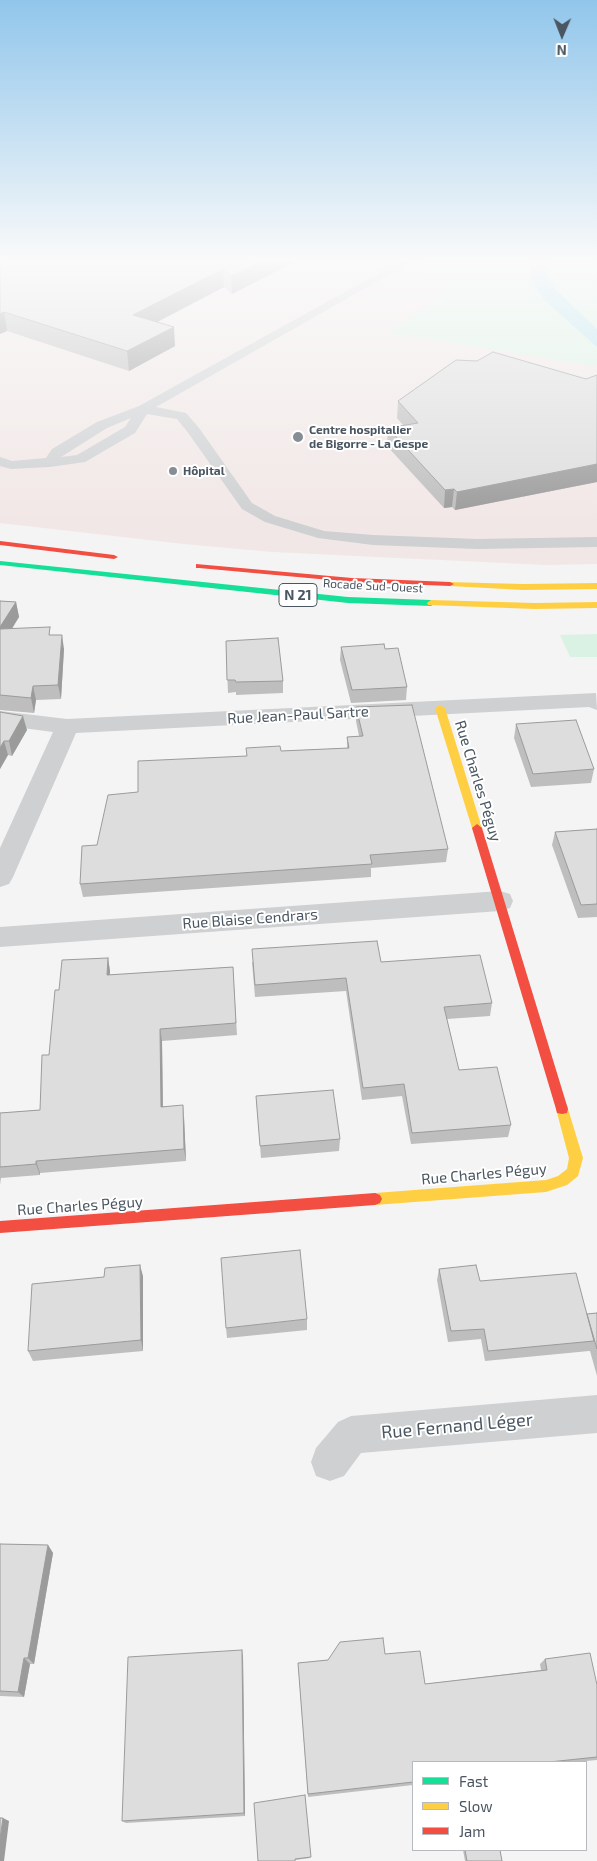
<!DOCTYPE html>
<html>
<head>
<meta charset="utf-8">
<style>
	body { margin:0 }
	#map { position:relative; width:597px; height:1861px; overflow:hidden; background:#f4f4f4; font-family:"Exo 2",sans-serif }
	canvas { display:block }
	.legend { position:absolute; left:412px; top:1761px; width:175px; height:90px; box-sizing:border-box; background:#fff; border:1px solid #b7bbc0; margin:0; padding:6px 9px; list-style:none; font-size:15px; color:#4a5661 }
	.legend li { display:flex; align-items:center; gap:10px; height:25px }
	.legend b { width:25px; border:1px solid #b7bbc0 }
	.north { position:absolute; left:537px; top:10px; width:50px; height:50px; -webkit-text-stroke:4px #fff; paint-order:stroke; rotate:181deg; font-size:14px; font-weight:700; line-height:20px; text-align:center; color:#4a5661 }
	.north::after { content:''; display:block; margin:auto; width:18px; height:22px; background:#4a5661; clip-path:polygon(50% 0,100% 100%,50% 72%,0 100%) }
</style>
</head>
<body>
<div id="map">
<canvas width="597" height="1861"></canvas>
<ul class="legend">
<li><b style="height:6px;background:#16e098"></b>Fast</li>
<li><b style="height:6px;background:#ffcf43"></b>Slow</li>
<li><b style="height:6px;background:#f24e42"></b>Jam</li>
</ul>
<div class="north">N</div>
</div>
<script>
const ctx = document.querySelector('canvas').getContext('2d');
ctx.lineJoin = 'round';
function paint(path, color) {
  ctx.fillStyle = color;
  ctx.fill(path, 'evenodd');
}
function shape(rows) {
  const path = new Path2D();
  for (const r of rows) {
    path.moveTo(r[0], r[1]);
    for (let i = 2; i < r.length; i += 2) path.lineTo(r[i], r[i + 1]);
  }
  return path;
}
function trace(path, color, width, dash) {
  ctx.strokeStyle = color;
  ctx.lineWidth = width;
  ctx.lineCap = dash ? 'butt' : 'round';
  ctx.setLineDash(dash || []);
  ctx.stroke(path);
}
function label(font, color, halo, rows, align = 'center') {
  ctx.font = font + ' "Exo 2",sans-serif';
  ctx.lineWidth = 4;
  ctx.setLineDash([]);
  ctx.textBaseline = 'middle';
  ctx.strokeStyle = halo;
  ctx.fillStyle = color;
  for (const [text, x, y, turn = 0] of rows) {
    ctx.save();
    ctx.translate(x, y);
    ctx.rotate((+turn || 0) * Math.PI / 180);
    ctx.textAlign = isNaN(turn) ? turn : align;
    if (halo) ctx.strokeText(text, 0, 0);
    ctx.fillText(text, 0, 0);
    ctx.restore();
  }
}
const medical = shape([
	[0,261,532,261,597,352,597,564,546,565,272,552,184,544,0,523]
]);
const green = shape([
	[429,261,597,261,597,366,388,333,445,295,424,271,423,266],
	[597,634,597,657,570,657,560,635]
]);
const water = shape([
	[532,261,552,261,548,265,547,275,554,288,597,329,597,347,543,299,530,277]
]);
const lane = shape([
	[401,261,413,261,156,407,186,413,199,428,252,503,275,516,324,531,373,535,477,539,597,537,597,547,477,549,373,545,318,538,265,522,242,509,189,434,177,419,147,414,135,433,85,462,50,467,11,469,0,466,0,457,12,461,46,458,52,449,97,422,139,406,401,261],
	[131,418,125,427,77,455,61,457,107,428,131,418]
]);
const street = shape([
	[596,693,597,710,589,707,76,733,13,877,9,884,0,887,0,848,53,732,0,725,0,711,67,719,596,693],
	[500,891,510,894,513,901,510,908,500,911,0,947,0,927,500,891],
	[597,1395,597,1433,361,1453,344,1476,330,1481,316,1476,311,1462,316,1448,338,1422,351,1416,597,1395]
]);
const fast = shape([
	[0,561,348,597,431,600,435,603,431,606,348,603,0,565,0,561]
]);
const slow = shape([
	[447,582,523,584,597,583,597,589,523,590,450,586,446,584,447,582],
	[431,600,535,603,597,602,597,608,535,609,428,605,427,603,431,600],
	[440,705,445,708,482,828,481,831,473,831,472,828,435,708,440,705],
	[562,1104,567,1105,568,1109,583,1158,578,1176,567,1185,546,1192,375,1205,370,1203,368,1199,370,1195,375,1193,546,1180,558,1176,567,1169,569,1158,556,1109,557,1105,562,1104]
]);
const jam = shape([
	[0,541,114,555,118,557,114,559,0,545,0,541],
	[196,564,352,578,450,582,454,584,450,586,352,582,199,568,196,568,196,564],
	[477,824,482,828,568,1109,567,1113,562,1114,557,1113,556,1109,472,828,477,824],
	[375,1193,380,1195,382,1199,380,1203,375,1205,0,1233,0,1221,375,1193]
]);
const wall = shape([
	[0,261,296,261,232,294,224,287,157,322,175,346,129,371,7,331,0,334],
	[597,375,597,482,455,510,452,507,444,508,387,446,388,428,403,425,397,418,398,401,586,379],
	[0,601,16,602,19,617,12,629,51,635,64,649,61,699,36,700,34,713,0,710],
	[226,641,283,681,283,693,236,695,236,692,228,693],
	[341,647,385,649,407,687,406,700,351,703,340,660],
	[356,707,448,849,446,862,371,868,371,877,83,897,80,884,97,845,138,792,247,756,281,751,347,748,347,737,359,736,356,721],
	[0,712,27,730,12,756,8,755,0,769],
	[516,724,594,769,591,783,531,787,514,738],
	[597,829,597,917,578,918,552,845,555,832],
	[108,958,110,971,110,975,233,967,237,1035,162,1041,163,1106,184,1117,186,1161,40,1173,40,1175,1,1178,0,1185,0,1113,40,1110,59,990],
	[252,962,381,962,492,1003,490,1016,447,1019,459,1070,511,1125,508,1137,411,1144,402,1096,362,1100,346,991,255,997],
	[256,1096,340,1139,339,1151,261,1158],
	[439,1269,587,1314,597,1313,597,1376,590,1351,589,1351,485,1361,481,1339,448,1342,437,1280],
	[143,1276,143,1351,33,1361,28,1351],
	[307,1319,307,1330,227,1338,226,1328],
	[0,1544,48,1545,53,1553,34,1664,30,1664,24,1697,0,1696],
	[385,1654,425,1684,541,1670,540,1664,545,1659,597,1685,597,1760,575,1762,413,1762,413,1785,308,1797,298,1663],
	[243,1656,245,1816,126,1823,122,1821],
	[305,1795,310,1858,295,1860],
	[463,1850,500,1850,502,1861,465,1861]
]);
const shadedWall = shape([
	[262,261,296,261,232,294,231,276],
	[223,269,224,287,134,334,133,315],
	[4,312,7,331,0,334,0,314],
	[174,327,175,346,129,371,127,351],
	[597,464,597,482,455,510,457,492],
	[454,489,452,507,444,508,445,490],
	[16,602,19,617,2,644,0,635,0,627],
	[62,635,64,649,61,699,58,685],
	[33,686,36,700,34,713,31,698],
	[23,716,27,730,12,756,9,741],
	[4,741,8,755,0,769,0,748],
	[108,958,110,971,109,988,107,975],
	[160,1029,162,1041,163,1118,161,1107],
	[183,1105,184,1117,186,1161,184,1149],
	[36,1161,40,1173,40,1175,36,1164],
	[140,1265,143,1276,143,1351,141,1340],
	[48,1545,53,1553,34,1664,28,1658],
	[242,1650,243,1656,245,1816,244,1813],
	[24,1658,30,1664,24,1697,18,1692],
	[3,1818,9,1821,4,1861,0,1861,0,1839]
]);
const building = shape([
	[0,261,262,261,231,276,223,269,133,315,174,327,127,351,4,312,0,314,0,261],
	[493,352,586,379,597,375,597,464,457,492,454,489,445,490,388,428,418,423,398,401,456,360,477,361,493,352],
	[0,601,16,602,0,627,0,601],
	[50,627,49,635,62,635,58,685,33,686,31,698,0,695,0,629,50,627],
	[278,638,283,681,236,682,235,680,227,680,226,641,278,638],
	[384,644,385,649,398,648,407,687,352,690,341,647,384,644],
	[412,705,448,849,370,855,372,864,80,884,82,846,97,845,108,795,138,792,138,761,247,756,246,748,280,746,281,751,349,748,347,737,363,736,356,707,412,705],
	[0,712,23,716,9,741,4,741,0,748,0,712],
	[576,720,594,769,533,774,516,724,576,720],
	[597,829,597,904,581,905,555,832,597,829],
	[377,941,381,962,480,955,492,1003,444,1007,459,1070,497,1067,511,1125,412,1133,404,1084,363,1088,346,978,255,985,252,949,377,941],
	[108,958,107,975,233,967,236,1023,160,1029,161,1107,183,1105,184,1149,36,1161,36,1164,0,1167,0,1113,40,1110,42,1055,49,1055,55,990,59,990,62,960,108,958],
	[333,1090,340,1139,260,1146,256,1096,333,1090],
	[300,1250,307,1319,226,1328,221,1258,300,1250],
	[140,1265,141,1340,28,1351,32,1284,104,1277,105,1268,140,1265],
	[476,1265,480,1281,576,1273,594,1341,488,1351,484,1329,451,1331,439,1269,476,1265],
	[597,1313,597,1349,587,1314,597,1313],
	[0,1544,48,1545,28,1658,24,1658,18,1692,0,1691,0,1544],
	[383,1638,385,1654,420,1651,425,1684,547,1670,545,1659,590,1653,597,1685,597,1757,549,1762,413,1762,413,1782,308,1794,298,1663,328,1660,340,1642,383,1638],
	[242,1650,244,1813,122,1821,128,1657,242,1650],
	[305,1795,311,1857,295,1859,295,1861,258,1861,254,1803,305,1795],
	[0,1818,3,1818,0,1839,0,1818],
	[465,1850,500,1850,502,1861,467,1861,465,1850]
]);
const markers = [
	[298,437,6,"#868d94"],
	[173,471,5,"#868d94"]
];
const farPoinames = [
	["Centre hospitalier",309,430],
	["de Bigorre - La Gespe",309,444],
	["Hôpital",183,471]
];
const farStreetnames = [
	["Rocade Sud-Ouest",373,586,3]
];
const shields = [
	[298,595,38]
];
const shieldNames = [
	["N 21",298,595]
];
const streetNames = [
	["Rue Jean-Paul Sartre",298,715,-3],
	["Rue Charles Péguy",478,781,73],
	["Rue Blaise Cendrars",250,919,-4],
	["Rue Charles Péguy",484,1174,-5],
	["Rue Charles Péguy",80,1206,-4]
];
const nearStreetnames = [
	["Rue Fernand Léger",457,1426,-5]
];
paint(medical, '#f1e7e6');
paint(green, '#d9f2e3');
paint(water, '#aee2f0');
paint(lane, '#ced0d2');
paint(street, '#ced0d2');
paint(fast, '#16e098');
paint(slow, '#ffcf43');
paint(jam, '#f24e42');
paint(wall, '#bebebf');
paint(shadedWall, '#9b9b9b');
paint(building, '#ddddde');
trace(building, '#9b9b9b', 1);
const sky = ctx.createLinearGradient(0, 0, 0, 521);
sky.addColorStop(0, '#91c6eb');
sky.addColorStop(0.5, '#fafafa');
sky.addColorStop(1, '#fafafa00');
ctx.fillStyle = sky;
ctx.fillRect(0, 0, 597, 521);
for (const [x, y, r, color] of markers) {
  const dot = new Path2D();
  dot.arc(x, y, r, 0, 2 * Math.PI);
  ctx.fillStyle = color;
  ctx.fill(dot);
  trace(dot, '#fff', 2);
}
label('bold 12px', '#4a5661', '#fff', farPoinames, 'left');
label('12px', '#4a5661', '#fff', farStreetnames);
for (const [x, y, w] of shields) {
  const box = new Path2D();
  box.roundRect(x - w / 2, y - 11.5, w, 23, 4);
  ctx.fillStyle = '#fff';
  ctx.fill(box);
  trace(box, '#4a5661', 1);
}
label('bold 14px', '#4a5661', null, shieldNames);
label('15px', '#4a5661', '#fff', streetNames);
label('18px', '#4a5661', '#fff', nearStreetnames);
</script>
</body>
</html>
